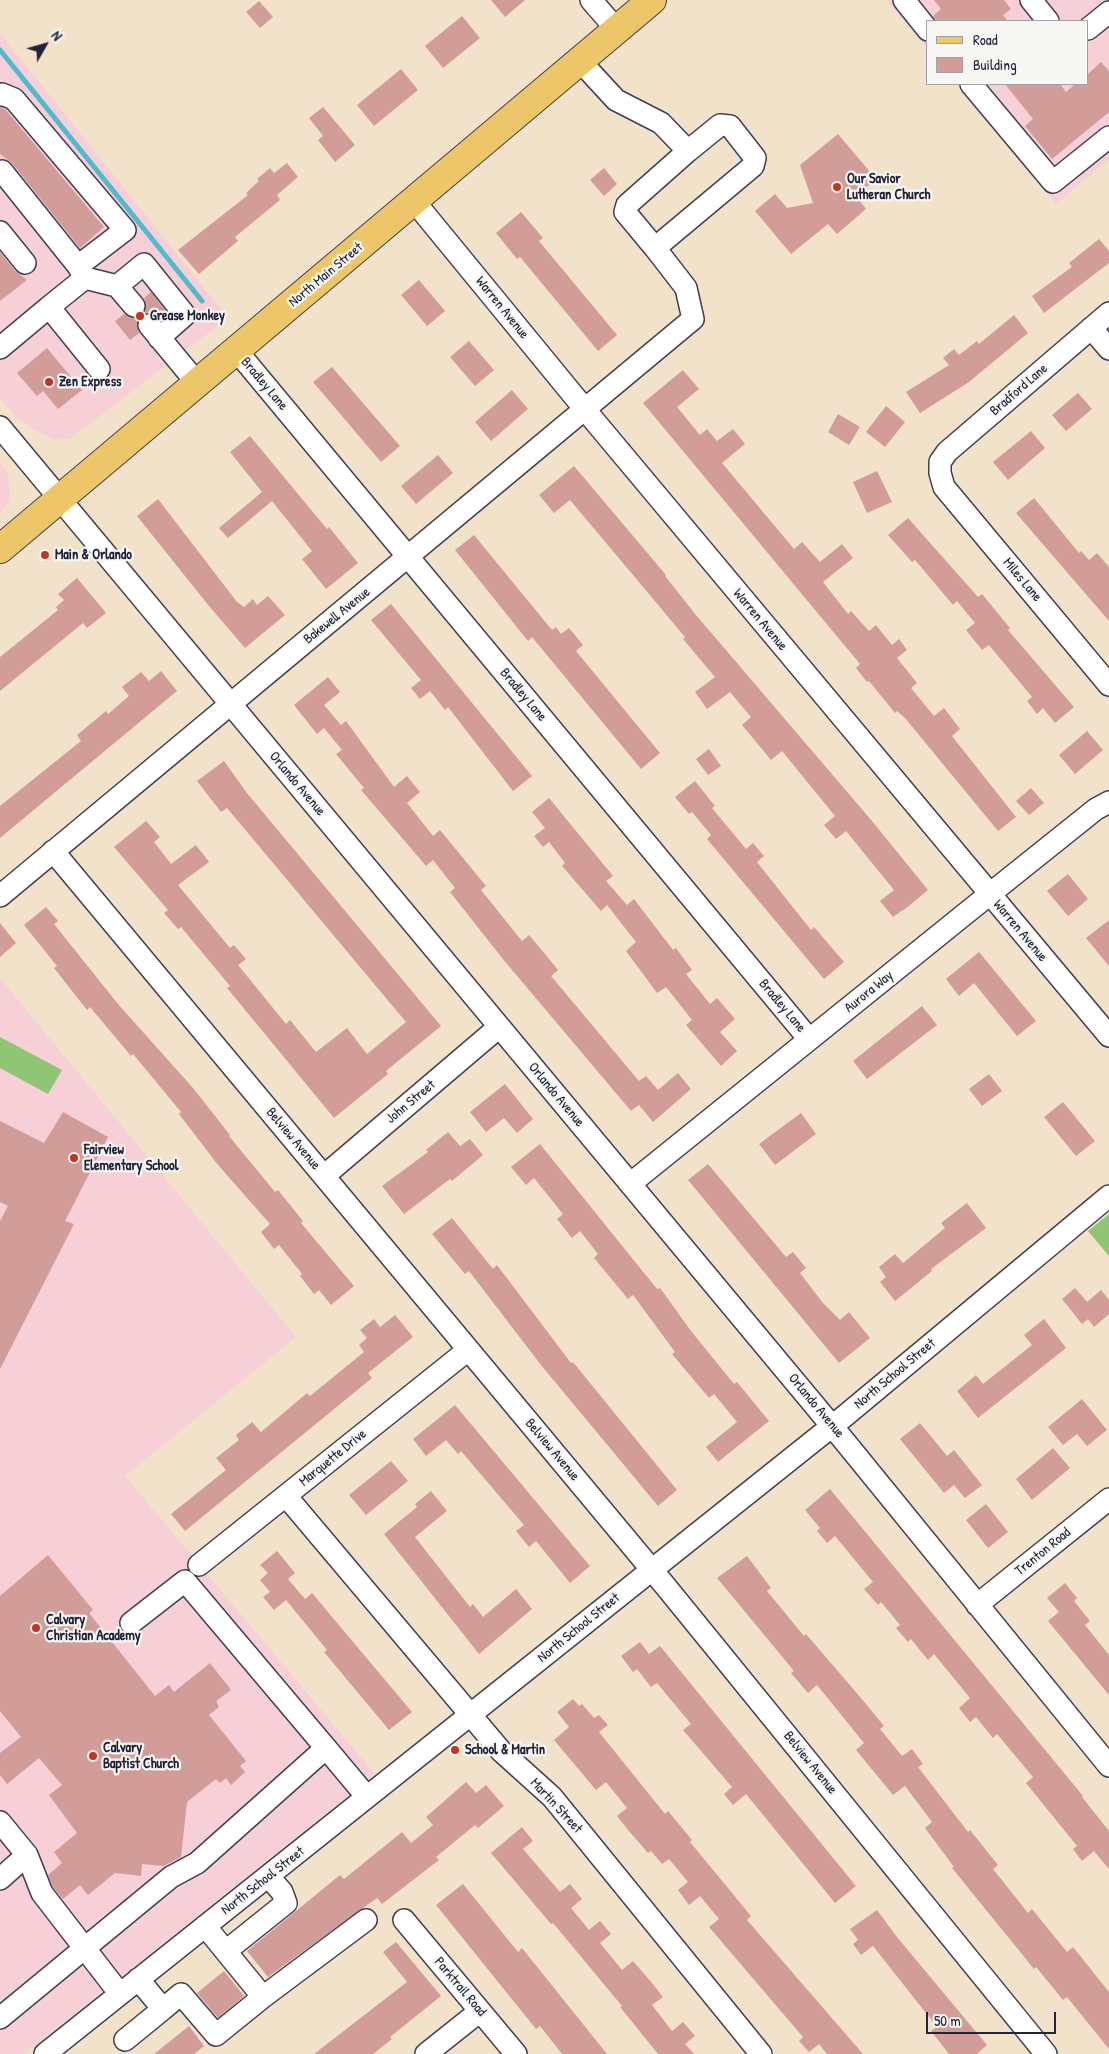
<!DOCTYPE html>
<html>
<head>
<meta charset="utf-8">
<style>
	body { margin:0 }
	#map { position:relative; width:1109px; height:2054px; overflow:hidden; background:#f2e2c9; font-family:"Patrick Hand",sans-serif }
	canvas { display:block }
	.legend { position:absolute; left:926px; top:20px; width:162px; height:65px; box-sizing:border-box; background:#f6f6f2; border:1px solid #a1a1a9; margin:0; padding:6px 9px; list-style:none; font-size:15px; color:#22223b }
	.legend li { display:flex; align-items:center; gap:10px; height:25px }
	.legend b { width:25px; border:1px solid #a1a1a9 }
	.north { position:absolute; left:20px; top:20px; width:50px; height:50px; -webkit-text-stroke:4px #f6f6f2; paint-order:stroke; rotate:52deg; font-size:14px; font-weight:700; line-height:20px; text-align:center; color:#22223b }
	.north::after { content:''; display:block; margin:auto; width:18px; height:22px; background:#22223b; clip-path:polygon(50% 0,100% 100%,50% 72%,0 100%) }
	.scale { position:absolute; left:926px; top:2012px; width:130px; height:22px; box-sizing:border-box; border:2px solid #22223b; border-top:0; padding-left:6px; font-size:15px; line-height:18px; white-space:nowrap; color:#22223b; -webkit-text-stroke:4px #f6f6f2; paint-order:stroke }
</style>
</head>
<body>
<div id="map">
<canvas width="1109" height="2054"></canvas>
<ul class="legend">
<li><b style="height:6px;background:#ecc669"></b>Road</li>
<li><b style="height:14px;background:#d29d99"></b>Building</li>
</ul>
<div class="north">N</div>
<div class="scale">50 m</div>
</div>
<script>
const ctx = document.querySelector('canvas').getContext('2d');
ctx.lineJoin = 'round';
function paint(path, color) {
  ctx.fillStyle = color;
  ctx.fill(path, 'evenodd');
}
function shape(rows) {
  const path = new Path2D();
  for (const r of rows) {
    path.moveTo(r[0], r[1]);
    for (let i = 2; i < r.length; i += 2) path.lineTo(r[i], r[i + 1]);
  }
  return path;
}
function trace(path, color, width, dash) {
  ctx.strokeStyle = color;
  ctx.lineWidth = width;
  ctx.lineCap = dash ? 'butt' : 'round';
  ctx.setLineDash(dash || []);
  ctx.stroke(path);
}
function label(font, color, halo, rows, align = 'center') {
  ctx.font = font + ' "Patrick Hand",sans-serif';
  ctx.lineWidth = 4.5;
  ctx.setLineDash([]);
  ctx.textBaseline = 'middle';
  ctx.strokeStyle = halo;
  ctx.fillStyle = color;
  for (const [text, x, y, turn = 0] of rows) {
    ctx.save();
    ctx.translate(x, y);
    ctx.rotate((+turn || 0) * Math.PI / 180);
    ctx.textAlign = isNaN(turn) ? turn : align;
    if (halo) ctx.strokeText(text, 0, 0);
    ctx.fillText(text, 0, 0);
    ctx.restore();
  }
}
const built = shape([
	[886,0,1109,0,1109,159,1056,204,956,84,1088,84,1088,21,928,21,928,50],
	[0,33,228,318,71,438,54,440,32,428,19,419,0,399],
	[0,462,7,471,10,492,8,502,0,515],
	[0,978,296,1337,125,1476,375,1774,24,2054,0,2054]
]);
const green = shape([
	[0,1037,62,1070,48,1094,0,1068],
	[1109,1214,1109,1256,1088,1231]
]);
const stream = shape([
	[0,50,202,301]
]);
const building = shape([
	[491,0,525,0,505,17],
	[934,0,1004,0,1011,9,1003,15,1008,21,937,21,933,16,941,9],
	[259,1,273,17,260,28,246,12],
	[462,16,480,38,443,68,425,46],
	[1101,62,1109,71,1109,112,1052,159,1025,126,1033,119,1005,84,1060,84,1066,92,1075,84,1088,84,1088,74],
	[401,69,418,90,374,126,357,105],
	[0,107,5,109,104,227,80,248,12,163,0,154],
	[323,107,355,145,335,162,318,140,323,136,309,118],
	[838,134,876,179,856,196,866,209,837,234,828,224,791,254,755,211,775,194,787,208,813,203,800,165],
	[287,163,298,177,277,195,280,200,235,237,238,241,199,274,178,250,248,195,246,193,259,181,257,179,270,168,274,173],
	[604,168,617,184,604,196,590,180],
	[521,212,543,238,539,241,617,335,598,351,520,257,517,259,496,233],
	[1099,239,1109,251,1109,263,1044,313,1032,296,1072,267,1069,263],
	[0,252,15,271,27,280,0,301],
	[419,280,445,311,427,326,401,295],
	[151,292,166,311,158,317,153,313,143,314,146,304,144,298],
	[124,314,130,318,140,317,137,327,139,333,130,340,115,321],
	[1014,315,1028,333,969,382,920,413,906,392,949,365,943,358,954,349,959,355,977,341,979,344],
	[469,341,494,370,475,386,450,357],
	[47,348,82,390,58,409,43,391,37,396,17,373],
	[332,367,400,446,381,462,313,382],
	[683,370,699,389,677,407,700,435,707,429,717,441,733,429,745,444,722,463,794,549,802,542,820,562,842,544,853,558,823,582,848,614,851,611,869,631,876,625,892,645,899,639,907,650,897,658,917,683,911,688,934,716,944,708,960,729,952,736,1016,817,998,831,905,718,897,711,895,713,869,681,867,682,856,668,860,664,643,403],
	[512,390,528,409,491,441,475,422],
	[1078,393,1092,409,1066,431,1052,415],
	[886,406,905,422,885,447,866,432],
	[838,414,860,427,849,445,828,432],
	[1031,431,1045,448,1008,480,993,462],
	[250,436,327,529,329,527,358,563,326,589,302,559,312,551,272,501,228,538,219,528,262,492,230,452],
	[438,455,453,473,416,504,401,486],
	[574,466,666,575,665,576,696,615,872,821,928,890,909,906,893,917,880,901,894,890,846,831,836,839,824,825,835,816,782,751,771,760,742,725,751,717,730,692,707,709,695,692,715,677,683,639,685,637,570,500,554,513,539,495],
	[877,471,892,502,867,513,853,482],
	[1034,498,1079,553,1081,551,1089,560,1097,553,1109,567,1109,621,1016,513],
	[158,499,237,602,244,607,253,599,257,605,268,596,285,615,245,648,209,606,137,516],
	[908,518,978,597,982,594,1010,628,1008,630,1074,707,1055,723,1043,708,1037,714,1027,701,1032,697,989,645,982,650,966,630,975,623,957,601,953,605,915,560,912,562,888,535],
	[474,535,552,630,556,627,561,634,569,628,583,645,576,651,660,753,641,769,532,637,528,641,455,550],
	[77,578,106,613,87,628,83,623,0,691,0,657,58,610,56,607,64,600,58,594],
	[391,604,532,776,513,791,448,707,445,710,430,691,420,699,411,688,421,680,371,620],
	[161,671,177,691,0,838,0,806,81,741,77,735,106,711,108,714,129,696,122,687,141,672,149,681],
	[328,677,340,692,324,705,341,725,346,721,394,787,407,776,420,792,407,803,433,836,440,830,486,886,481,890,522,941,529,935,540,948,558,970,551,976,639,1081,646,1076,658,1090,678,1073,691,1089,653,1122,639,1105,631,1111,502,958,450,892,455,888,433,860,426,866,361,790,364,788,336,754,342,750,324,728,317,734,294,705],
	[1087,731,1103,750,1075,774,1059,755],
	[709,749,721,766,708,775,696,759],
	[224,761,247,793,441,1026,386,1071,388,1074,334,1118,227,988,230,986,181,927,178,929,164,913,168,910,114,847,146,821,160,837,154,842,171,864,196,845,209,862,178,885,230,948,234,945,246,959,238,965,286,1024,290,1020,316,1052,347,1028,367,1054,406,1022,227,808,221,812,197,781],
	[695,781,715,806,712,808,746,849,753,843,764,856,757,862,811,930,814,927,844,962,824,979,707,839,711,835,692,812,689,814,675,797],
	[1031,788,1044,803,1029,815,1016,801],
	[549,798,613,876,606,881,627,905,634,899,673,950,676,948,692,970,686,974,710,1004,717,998,735,1019,720,1032,737,1051,721,1066,686,1025,692,1020,666,987,657,993,626,951,636,942,607,905,601,911,562,866,565,863,549,842,543,847,534,836,545,828,532,812],
	[1068,874,1088,899,1068,916,1047,891],
	[46,907,58,921,54,924,118,1004,193,1088,230,1135,229,1136,275,1192,278,1190,303,1221,301,1223,354,1286,331,1305,319,1290,314,1294,300,1276,302,1274,279,1245,274,1249,261,1232,270,1224,218,1165,179,1114,181,1112,133,1054,131,1056,90,1007,87,1010,54,968,57,966,24,925],
	[1109,920,1109,966,1086,938],
	[0,923,16,943,0,957],
	[979,952,1036,1021,1017,1036,974,983,959,996,946,979],
	[922,1006,937,1025,867,1079,853,1061],
	[989,1074,1002,1091,982,1106,969,1089],
	[505,1084,533,1119,517,1133,504,1118,486,1132,470,1112],
	[1063,1102,1095,1141,1076,1156,1044,1117],
	[63,1112,108,1137,65,1221,74,1224,0,1369,0,1221,8,1206,0,1202,0,1121,44,1143],
	[801,1113,816,1134,775,1165,759,1144],
	[448,1132,460,1146,470,1139,483,1155,452,1181,450,1179,404,1214,382,1186,428,1152,426,1150],
	[540,1144,657,1289,660,1288,691,1331,734,1384,737,1382,769,1421,718,1462,706,1447,737,1422,714,1394,709,1398,672,1354,675,1352,633,1295,628,1299,594,1258,598,1254,580,1231,572,1238,557,1219,563,1214,534,1178,526,1185,511,1167],
	[708,1164,786,1257,793,1252,806,1268,800,1273,823,1303,840,1320,849,1312,870,1338,839,1363,688,1180],
	[967,1203,986,1228,931,1269,932,1271,895,1301,880,1282,886,1277,879,1267,895,1254,903,1263,945,1228,941,1223],
	[452,1218,493,1269,497,1265,571,1363,573,1362,677,1490,658,1506,541,1365,469,1271,465,1274,432,1234],
	[1075,1288,1087,1302,1101,1290,1109,1300,1109,1314,1094,1327,1088,1319,1082,1324,1062,1299],
	[395,1315,413,1337,368,1373,372,1378,185,1531,171,1514,226,1470,216,1458,239,1440,236,1435,252,1422,261,1432,307,1393,310,1396,364,1352,359,1345,367,1338,360,1330,374,1319,380,1327],
	[1044,1319,1066,1348,978,1418,957,1391,976,1375,983,1384,1032,1345,1024,1335],
	[1082,1399,1107,1430,1087,1446,1077,1434,1063,1445,1048,1427],
	[455,1405,590,1566,570,1583,536,1541,529,1547,516,1531,524,1525,461,1451,458,1454,446,1440,426,1456,413,1439],
	[920,1423,947,1456,954,1450,982,1485,965,1498,954,1485,944,1493,900,1439],
	[1053,1448,1070,1468,1032,1500,1016,1479],
	[391,1461,408,1481,366,1515,349,1495],
	[830,1489,1083,1796,1082,1797,1109,1831,1109,1869,1094,1851,1082,1861,1073,1849,1077,1846,1026,1783,1033,1777,997,1734,993,1738,976,1717,970,1722,959,1708,970,1698,934,1654,928,1660,911,1639,908,1642,896,1628,900,1625,881,1602,878,1605,864,1589,873,1582,835,1536,827,1543,817,1531,820,1528,805,1510],
	[431,1491,447,1511,415,1537,470,1607,473,1604,483,1617,516,1589,532,1609,479,1654,384,1534,417,1507,415,1504],
	[986,1504,1008,1532,988,1548,966,1520],
	[277,1551,295,1573,288,1579,305,1599,312,1593,412,1712,389,1730,324,1652,327,1650,286,1600,274,1610,263,1597,270,1592,260,1580,268,1573,260,1565],
	[48,1555,93,1610,89,1613,155,1696,169,1685,174,1692,210,1663,231,1690,216,1701,219,1707,209,1715,246,1761,240,1766,245,1772,231,1785,226,1778,220,1783,216,1779,187,1802,181,1857,164,1866,142,1864,141,1876,115,1873,88,1895,80,1885,63,1899,53,1887,48,1875,62,1863,54,1852,77,1833,49,1795,62,1785,39,1758,7,1784,0,1775,0,1753,21,1737,0,1711,0,1596],
	[747,1556,771,1588,767,1591,804,1636,806,1634,861,1698,884,1726,880,1729,902,1756,912,1749,923,1764,918,1767,968,1832,970,1830,998,1865,993,1869,1028,1913,1032,1909,1067,1952,1073,1947,1109,1992,1109,2049,1067,1997,1063,2000,1036,1967,1034,1969,952,1868,954,1867,925,1828,932,1822,905,1786,893,1795,856,1750,864,1743,817,1685,808,1693,791,1673,794,1671,717,1578],
	[1065,1583,1077,1598,1074,1601,1090,1621,1085,1625,1109,1655,1109,1695,1048,1621,1059,1612,1047,1598],
	[640,1642,649,1654,660,1646,856,1886,835,1903,746,1794,733,1805,724,1794,732,1787,683,1730,691,1724,657,1683,651,1687,637,1669,633,1672,621,1656],
	[573,1699,579,1706,582,1704,594,1718,599,1715,608,1725,599,1732,665,1814,668,1811,692,1840,690,1842,751,1916,747,1920,863,2054,827,2054,819,2044,809,2052,799,2041,803,2037,709,1927,719,1919,700,1896,689,1905,678,1890,688,1882,669,1859,662,1864,651,1851,648,1853,628,1830,617,1816,627,1808,606,1782,596,1790,554,1740,569,1727,557,1712],
	[466,1782,476,1793,486,1785,504,1806,478,1828,475,1825,436,1857,439,1860,382,1904,377,1898,268,1977,247,1951,340,1875,344,1879,402,1832,411,1843,433,1825,426,1817],
	[522,1827,533,1841,523,1849,560,1892,570,1884,582,1899,571,1908,589,1930,600,1921,611,1934,600,1943,622,1970,633,1961,652,1983,663,1997,652,2005,672,2031,683,2022,695,2036,685,2044,694,2054,658,2054,620,2007,622,2006,553,1923,551,1924,491,1853],
	[463,1884,518,1952,522,1948,607,2054,562,2054,540,2026,536,2029,436,1905],
	[877,1910,897,1937,987,2045,977,2054,949,2054,931,2031,937,2027,873,1946,861,1955,853,1944,858,1940,850,1929],
	[396,1942,441,1996,390,2037,392,2039,373,2054,314,2054,407,1982,383,1952],
	[224,1971,244,1996,218,2018,197,1993],
	[189,2026,204,2046,194,2054,154,2054]
]);
const minor = shape([
	[591,0,617,30],
	[904,0,928,30],
	[1031,0,1048,21],
	[1088,29,1109,12],
	[971,84,1053,182,1109,137],
	[0,95,2,94,14,99,125,230,78,266,2,171,0,172],
	[414,201,597,424,1109,1036],
	[0,232,25,263],
	[655,248,625,212,627,205,688,151],
	[78,266,85,278,117,286,134,306],
	[117,286,144,264,185,315,159,338],
	[49,307,85,278],
	[1109,313,947,452,940,462,940,473,944,487,1109,685],
	[149,325,197,383],
	[1091,328,1109,349],
	[0,348,49,307,99,369],
	[236,350,809,1039],
	[0,427,846,1443,1109,1766],
	[53,851,667,1588,1046,2054],
	[0,896,693,319,686,288,655,248,753,166,755,158,730,126,720,125,688,151,661,123,616,100,580,61],
	[324,1176,499,1027],
	[630,1184,1006,881,1096,809,1109,802],
	[286,1496,501,1751,552,1797,761,2054],
	[199,1565,468,1350],
	[977,1605,1109,1499],
	[326,1748,367,1797],
	[0,1822,27,1855,0,1879],
	[27,1855,42,1893,120,1994],
	[404,1920,516,2054],
	[205,1926,263,1997,366,1920],
	[226,1951,286,1903,282,1892,268,1876],
	[163,2009,181,1994,216,2035,263,1997],
	[0,2018,171,1877,197,1863,326,1748,185,1581,131,1623],
	[125,2040,163,2009,138,1979],
	[45,2054,846,1415,1109,1196],
	[426,2054,480,2011]
]);
const major = shape([
	[0,549,652,0]
]);
const markers = [
	[837,187,5,"#c8321e"],
	[140,316,5,"#c8321e"],
	[49,382,5,"#c8321e"],
	[45,555,5,"#c8321e"],
	[74,1158,5,"#c8321e"],
	[36,1628,5,"#c8321e"],
	[455,1750,5,"#c8321e"],
	[93,1756,5,"#c8321e"]
];
const poiNames = [
	["Our Savior",847,179],
	["Lutheran Church",847,195],
	["Grease Monkey",150,316],
	["Zen Express",59,382],
	["Main & Orlando",55,555],
	["Fairview",84,1150],
	["Elementary School",84,1166],
	["Calvary",46,1620],
	["Christian Academy",46,1636],
	["Calvary",103,1748],
	["Baptist Church",103,1764],
	["School & Martin",465,1750]
];
const streetNames = [
	["North Main Street",326,275,-40],
	["Warren Avenue",502,308,51],
	["Bradley Lane",264,384,50],
	["Bradford Lane",1019,390,-41],
	["Miles Lane",1022,580,50],
	["Bakewell Avenue",337,616,-39],
	["Warren Avenue",760,620,50],
	["Bradley Lane",523,695,50],
	["Orlando Avenue",297,784,50],
	["Warren Avenue",1020,931,50],
	["Aurora Way",869,992,-39],
	["Bradley Lane",782,1006,50],
	["Orlando Avenue",556,1095,50],
	["John Street",411,1102,-40],
	["Belview Avenue",293,1139,50],
	["North School Street",895,1374,-40],
	["Orlando Avenue",816,1406,50],
	["Belview Avenue",552,1450,50],
	["Marquette Drive",333,1458,-39],
	["Trenton Road",1043,1552,-39],
	["North School Street",579,1628,-39],
	["Belview Avenue",810,1763,51],
	["Martin Street",556,1806,47],
	["North School Street",263,1881,-38],
	["Parktrail Road",460,1987,50]
];
paint(built, '#f6cfd7');
paint(green, '#90c576');
trace(stream, '#51bbce', 5);
paint(building, '#d29d99');
trace(minor, '#413f50', 24);
trace(major, '#413f50', 30);
trace(minor, '#fff', 21);
trace(major, '#ecc669', 28);
for (const [x, y, r, color] of markers) {
  const dot = new Path2D();
  dot.arc(x, y, r, 0, 2 * Math.PI);
  ctx.fillStyle = color;
  ctx.fill(dot);
  trace(dot, '#f6f6f2', 2);
}
label('bold 14px', '#22223b', '#f6f6f2', poiNames, 'left');
label('14px', '#22223b', '#f6f6f2', streetNames);
</script>
</body>
</html>
